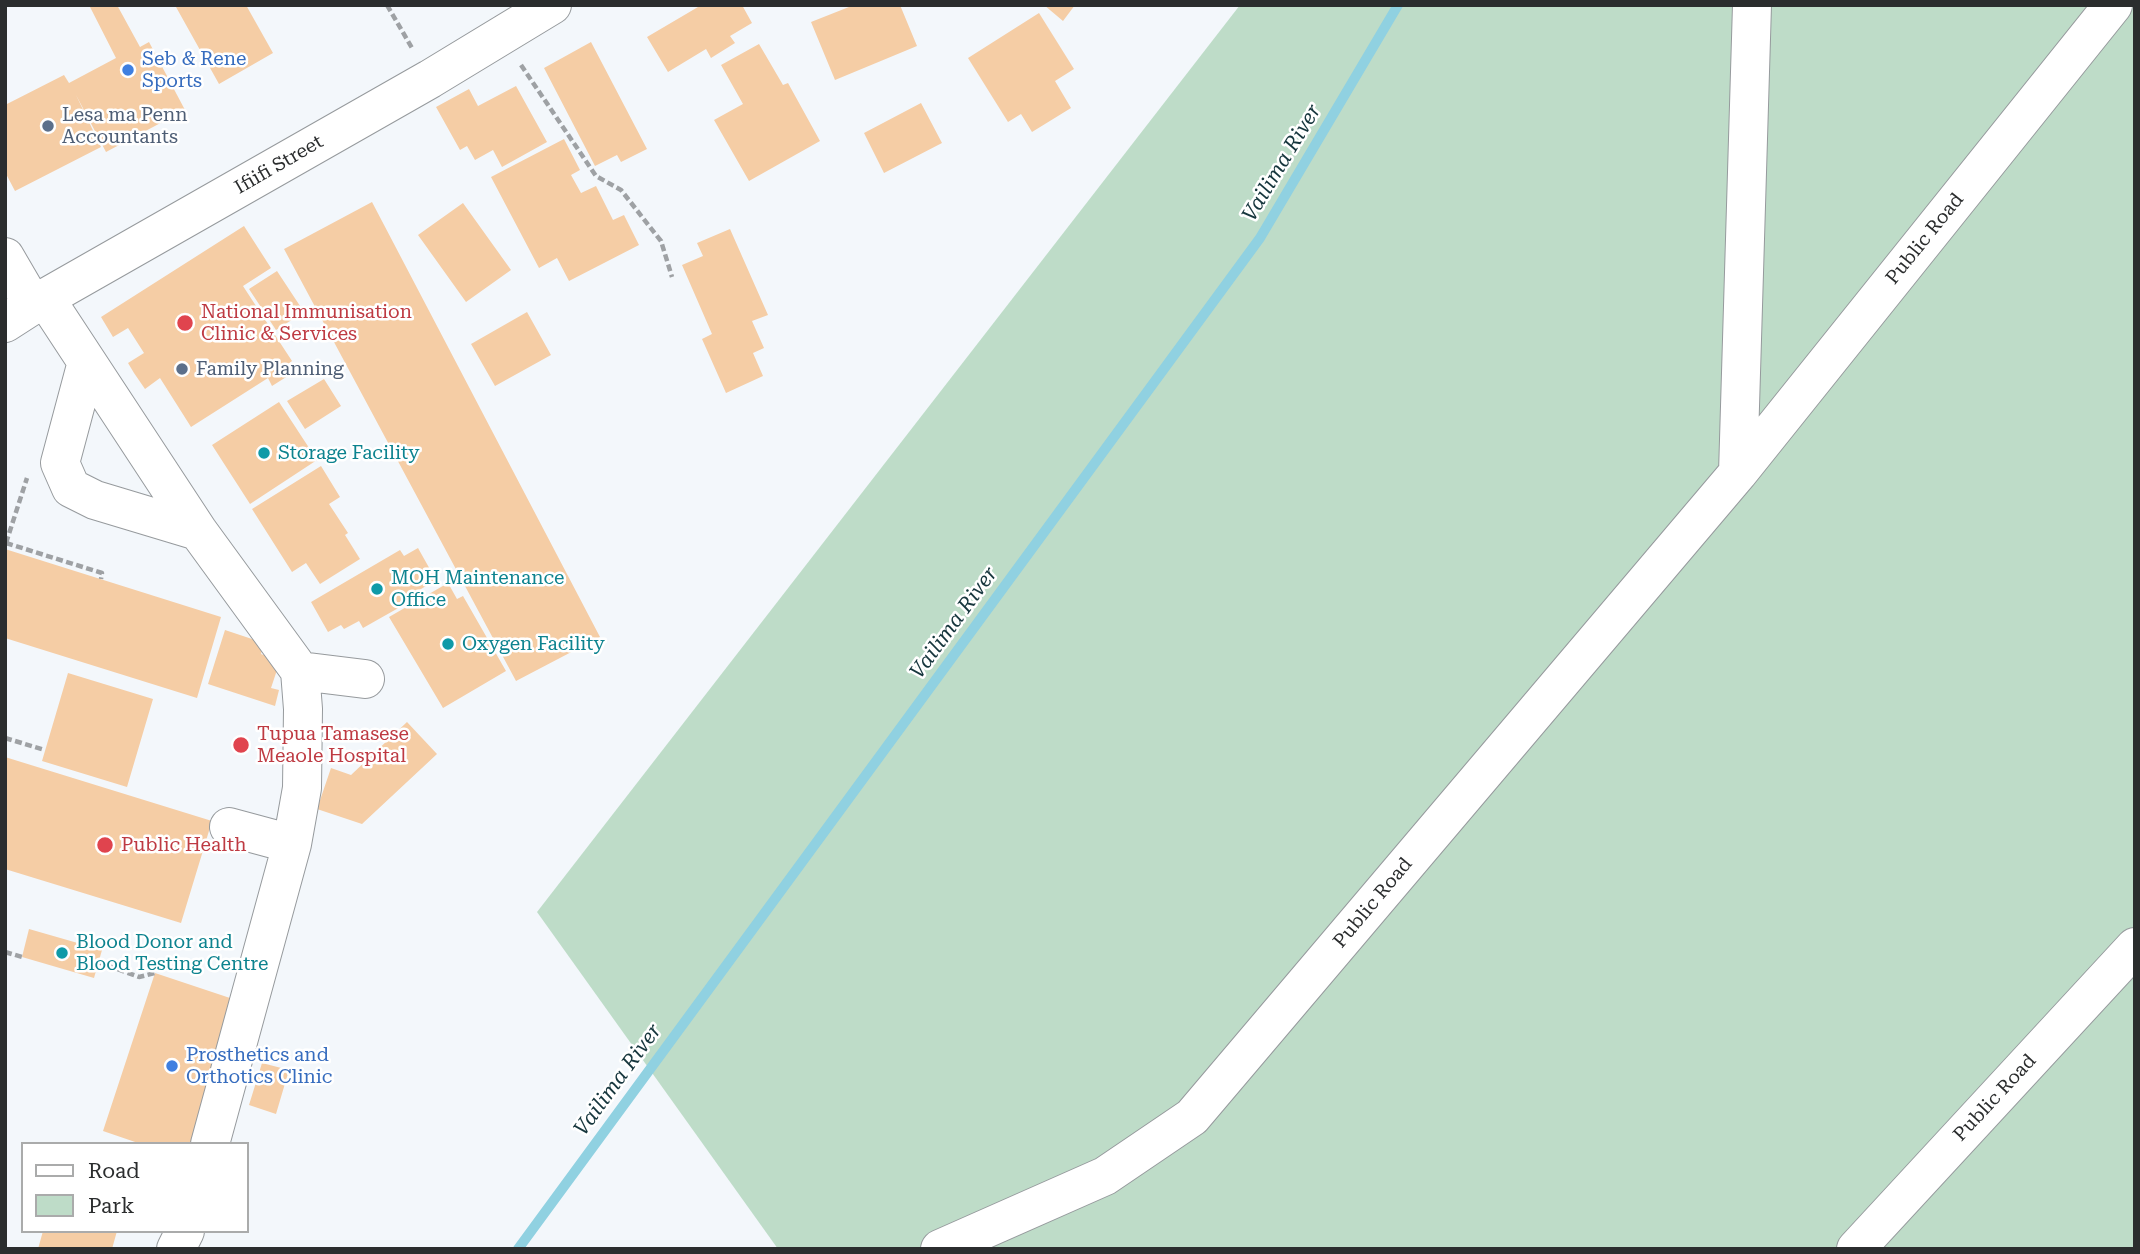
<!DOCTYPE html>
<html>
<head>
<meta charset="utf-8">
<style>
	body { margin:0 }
	#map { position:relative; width:2140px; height:1254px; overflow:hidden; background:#f3f7fb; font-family:"Roboto Serif",serif }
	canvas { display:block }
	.frame { position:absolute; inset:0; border:7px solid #2b2d2e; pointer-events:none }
	.legend { position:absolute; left:21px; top:1142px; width:228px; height:91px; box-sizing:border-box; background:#fff; border:2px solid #aaabab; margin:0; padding:9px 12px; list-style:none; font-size:21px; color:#2b2d2e }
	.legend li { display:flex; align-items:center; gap:14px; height:35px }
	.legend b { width:35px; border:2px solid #aaabab }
</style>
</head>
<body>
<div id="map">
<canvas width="2140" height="1254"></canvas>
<div class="frame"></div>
<ul class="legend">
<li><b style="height:9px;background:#fff"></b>Road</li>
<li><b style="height:19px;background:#bedcc8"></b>Park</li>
</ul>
</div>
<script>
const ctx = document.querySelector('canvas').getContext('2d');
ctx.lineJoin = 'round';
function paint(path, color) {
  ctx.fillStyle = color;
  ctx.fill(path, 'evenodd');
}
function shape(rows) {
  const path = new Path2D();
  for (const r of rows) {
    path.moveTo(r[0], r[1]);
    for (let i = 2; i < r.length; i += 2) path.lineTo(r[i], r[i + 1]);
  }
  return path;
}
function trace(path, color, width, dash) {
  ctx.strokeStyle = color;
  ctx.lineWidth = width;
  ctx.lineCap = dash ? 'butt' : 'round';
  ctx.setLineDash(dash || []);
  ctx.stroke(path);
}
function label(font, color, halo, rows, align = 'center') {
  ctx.font = font + ' "Roboto Serif",serif';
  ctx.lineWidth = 5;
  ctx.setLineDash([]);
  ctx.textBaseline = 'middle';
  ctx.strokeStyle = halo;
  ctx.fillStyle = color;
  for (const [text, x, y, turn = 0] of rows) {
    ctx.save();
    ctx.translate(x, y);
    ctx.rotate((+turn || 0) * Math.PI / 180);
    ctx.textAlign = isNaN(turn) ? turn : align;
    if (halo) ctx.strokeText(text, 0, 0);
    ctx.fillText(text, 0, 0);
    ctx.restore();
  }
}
const green = shape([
	[1240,5,2135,5,2135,1249,778,1249,537,912]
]);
const stream = shape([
	[518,1249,1260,238,1398,5]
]);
const building = shape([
	[89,5,117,5,140,47,149,42,185,110,106,152,76,95,101,147,15,191,5,172,5,105,64,75,69,83,116,58],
	[179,5,246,5,273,53,219,84,176,7],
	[697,5,742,5,752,23,730,36,735,43,711,58,706,49,668,72,647,37,698,7],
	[854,5,900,5,917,46,835,80,811,22],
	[1044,5,1075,5,1063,21],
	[1039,13,1074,69,1055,81,1071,108,1032,132,1021,114,1008,122,968,58],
	[591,42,647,149,621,162,617,155,595,166,544,68],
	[759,44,783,85,788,83,820,141,749,181,714,120,743,104,721,65],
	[516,86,547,142,502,167,493,150,475,160,467,146,460,150,436,107,469,89,478,106],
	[921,103,942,143,884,173,864,133],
	[564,139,580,170,571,175,581,193,596,186,613,220,624,215,639,245,569,281,557,258,539,268,491,177],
	[372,202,600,637,516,681,284,249],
	[463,203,511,270,466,302,418,235],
	[244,226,271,268,243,286,292,361,286,366,291,374,272,386,268,378,191,427,160,378,145,389,134,373,128,363,144,353,128,328,113,337,101,317],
	[730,229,768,315,752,321,764,348,753,353,763,376,726,393,702,339,712,334,682,265,703,256,697,243],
	[277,271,304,312,276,330,249,289],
	[527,312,551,355,495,386,471,344],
	[324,379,341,406,305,429,287,401],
	[279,402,317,460,250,504,212,445],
	[321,466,340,497,329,504,348,533,345,535,360,559,320,584,306,563,292,572,252,509],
	[418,548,436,580,406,598,409,602,363,628,359,621,344,629,341,625,328,632,311,602,400,550,404,556],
	[5,549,221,617,197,698,5,638],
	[448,583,457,599,463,596,506,671,443,708,389,617],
	[225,630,264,643,261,654,280,661,271,688,279,690,275,706,208,684],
	[68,673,153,699,127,787,42,761],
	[407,722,437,754,362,824,317,809,331,768,351,775],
	[5,757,212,821,181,923,5,869],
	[29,929,102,950,94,978,22,957],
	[155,973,242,1002,195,1144,141,1144,103,1131],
	[262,1063,289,1070,276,1114,249,1105],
	[43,1231,117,1231,112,1249,38,1249]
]);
const path = shape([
	[387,5,412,48],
	[521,65,596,176,621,190,661,241,672,277],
	[6,543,27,478],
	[6,543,102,573,101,579],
	[5,738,45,750],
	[5,952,22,957],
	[98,962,139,977,155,973]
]);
const minor = shape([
	[5,257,33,305],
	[45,298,198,531,300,671,303,709,302,788,292,844,210,1144],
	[87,362,60,463,71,488,95,500,198,531],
	[1738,473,1752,5],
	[300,671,365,679],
	[229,827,292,844],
	[176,1249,185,1231],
	[940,1249,1105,1176,1192,1117,1738,473,2113,5],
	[1856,1249,2135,947]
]);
const major = shape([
	[5,323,33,305,430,79,552,5]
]);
const markers = [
	[128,70,7,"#3f7fe0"],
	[48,126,7,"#5c6f8a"],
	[185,323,9,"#e0444e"],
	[182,369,7,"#5c6f8a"],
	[264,453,7,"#0f9aa8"],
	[377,589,7,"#0f9aa8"],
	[448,644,7,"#0f9aa8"],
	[241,745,9,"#e0444e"],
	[105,845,9,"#e0444e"],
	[62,953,7,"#0f9aa8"],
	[172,1066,7,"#3f7fe0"]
];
const shopNames = [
	["Seb & Rene",142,59],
	["Sports",142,81],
	["Prosthetics and",186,1055],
	["Orthotics Clinic",186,1077]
];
const serviceNames = [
	["Lesa ma Penn",62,115],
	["Accountants",62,137],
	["Family Planning",196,369]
];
const streetNames = [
	["Ifiifi Street",279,165,-30],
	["Public Road",1925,239,-51],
	["Public Road",1373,903,-50],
	["Public Road",1995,1098,-47]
];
const healthNames = [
	["National Immunisation",201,312],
	["Clinic & Services",201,334],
	["Tupua Tamasese",257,734],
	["Meaole Hospital",257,756],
	["Public Health",121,845]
];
const cultureNames = [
	["Storage Facility",278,453],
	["MOH Maintenance",391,578],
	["Office",391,600],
	["Oxygen Facility",462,644],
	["Blood Donor and",76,942],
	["Blood Testing Centre",76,964]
];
const waterNames = [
	["Vailima River",1282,163,-59],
	["Vailima River",954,623,-54],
	["Vailima River",618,1080,-54]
];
paint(green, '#bedcc8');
trace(stream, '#90d1e1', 10);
paint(building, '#f5cda5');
trace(minor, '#969a9d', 40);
trace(major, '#969a9d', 40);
trace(path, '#9ea1a4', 4.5, [7, 3.5]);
trace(minor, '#fff', 38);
trace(major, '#fff', 38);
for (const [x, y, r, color] of markers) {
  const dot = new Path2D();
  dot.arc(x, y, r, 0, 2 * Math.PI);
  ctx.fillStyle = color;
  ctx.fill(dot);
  trace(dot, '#fff', 2.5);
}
label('19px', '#366cbe', '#fff', shopNames, 'left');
label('19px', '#4e5e75', '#fff', serviceNames, 'left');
label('19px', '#2b2d2e', '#fff', streetNames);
label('19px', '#be3a42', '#fff', healthNames, 'left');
label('19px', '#0d838f', '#fff', cultureNames, 'left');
label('italic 21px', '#16363d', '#fff', waterNames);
</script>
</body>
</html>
